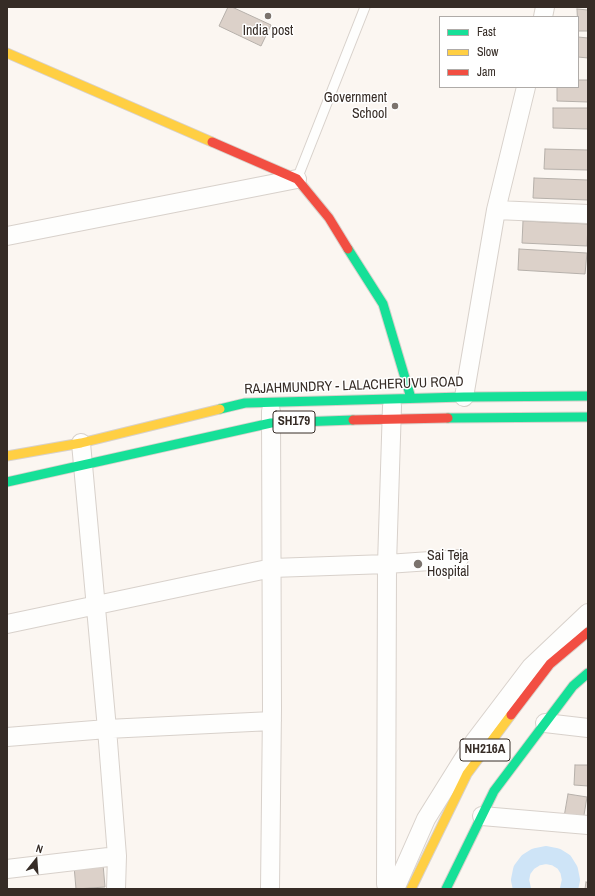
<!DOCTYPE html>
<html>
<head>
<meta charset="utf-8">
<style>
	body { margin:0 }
	#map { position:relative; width:595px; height:896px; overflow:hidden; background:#fbf6f1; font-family:"Archivo Narrow",sans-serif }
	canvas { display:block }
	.frame { position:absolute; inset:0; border:8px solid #362c26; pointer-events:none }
	.legend { position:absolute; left:439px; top:16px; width:140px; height:72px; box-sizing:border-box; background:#fff; border:1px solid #afaba8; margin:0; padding:5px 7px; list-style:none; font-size:12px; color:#362c26 }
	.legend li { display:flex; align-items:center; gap:8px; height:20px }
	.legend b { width:20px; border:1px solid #afaba8 }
	.north { position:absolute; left:16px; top:840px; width:40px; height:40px; -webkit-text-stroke:3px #fff; paint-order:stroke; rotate:17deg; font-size:11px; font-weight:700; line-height:16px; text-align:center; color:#362c26 }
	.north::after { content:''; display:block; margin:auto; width:14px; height:18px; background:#362c26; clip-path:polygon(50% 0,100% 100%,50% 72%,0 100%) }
</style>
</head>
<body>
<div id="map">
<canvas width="595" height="896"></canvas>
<div class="frame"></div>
<ul class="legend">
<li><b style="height:5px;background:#16e098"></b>Fast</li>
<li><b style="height:5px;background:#ffcf43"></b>Slow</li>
<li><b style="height:5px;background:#f24e42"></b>Jam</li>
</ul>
<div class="north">N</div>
</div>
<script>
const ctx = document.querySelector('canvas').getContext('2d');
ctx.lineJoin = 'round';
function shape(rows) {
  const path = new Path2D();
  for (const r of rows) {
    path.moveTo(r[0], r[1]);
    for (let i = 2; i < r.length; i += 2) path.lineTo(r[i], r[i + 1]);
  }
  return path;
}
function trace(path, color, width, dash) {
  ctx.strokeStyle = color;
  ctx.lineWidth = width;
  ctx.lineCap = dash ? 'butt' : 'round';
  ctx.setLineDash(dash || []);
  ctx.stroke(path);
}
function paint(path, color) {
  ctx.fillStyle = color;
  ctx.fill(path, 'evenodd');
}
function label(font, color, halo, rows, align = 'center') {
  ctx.font = font + ' "Archivo Narrow",sans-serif';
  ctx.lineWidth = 3;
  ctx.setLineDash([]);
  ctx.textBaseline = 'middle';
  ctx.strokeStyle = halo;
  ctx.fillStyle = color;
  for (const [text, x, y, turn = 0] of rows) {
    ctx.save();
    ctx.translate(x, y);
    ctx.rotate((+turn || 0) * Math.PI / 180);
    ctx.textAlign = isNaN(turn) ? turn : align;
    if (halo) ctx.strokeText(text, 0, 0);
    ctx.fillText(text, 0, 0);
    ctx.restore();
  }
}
const canal = shape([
	[522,889,520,880,522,870,528,862,536,857,546,855,556,857,564,862,569,870,571,880,569,889]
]);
const building = shape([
	[228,7,232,7,271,25,261,46,219,26,228,7],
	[577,9,588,10,588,31,578,31,577,9],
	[578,37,588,38,588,58,578,57,578,37],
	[578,80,588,80,588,102,557,101,557,87,578,87,578,80],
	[553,108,588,108,588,129,553,128,553,108],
	[545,149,588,150,588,170,544,169,545,149],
	[534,178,588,180,588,200,533,198,534,178],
	[523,221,588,224,587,246,522,243,523,221],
	[519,249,587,253,585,274,518,270,519,249],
	[575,765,588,765,588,786,574,785,575,765],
	[568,794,587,797,583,821,564,817,568,794],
	[103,864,105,887,76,889,74,866,103,864],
	[586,882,588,883,588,889,585,889,586,882]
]);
const lane = shape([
	[297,179,365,7]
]);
const street = shape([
	[543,17,545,7],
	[496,210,588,214],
	[7,236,297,179],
	[464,397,496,210,526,87],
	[392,406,387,564,386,884,396,887],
	[81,443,107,729,272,721],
	[7,624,272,568,387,564,459,559],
	[545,723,588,728],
	[7,737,107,729,117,856,116,889],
	[482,816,588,825],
	[7,869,117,856],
	[270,889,272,709,271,411],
	[395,889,426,819,474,742,531,667,588,613]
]);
const fast = shape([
	[348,249,383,304,411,398],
	[220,409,245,403,464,397,588,396],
	[448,418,588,417],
	[7,482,271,423,353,420],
	[446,889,494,791,573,686,588,673]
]);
const slow = shape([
	[7,53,212,142],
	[7,456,81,443,220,409],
	[411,889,467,774,511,715]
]);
const jam = shape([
	[212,142,297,179,329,218,348,249],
	[353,420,448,418],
	[511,715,550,664,588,632]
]);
const markers = [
	[268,16,4,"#7b736d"],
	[395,106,4,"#7b736d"],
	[418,564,5,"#7b736d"]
];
const shields = [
	[294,422,42],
	[485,750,50]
];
const shieldNames = [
	["SH179",294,422],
	["NH216A",485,750]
];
const poiNames = [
	["India post",268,31],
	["Government",387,98,"right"],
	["School",387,114,"right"],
	["Sai Teja",427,556,"left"],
	["Hospital",427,572,"left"]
];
const streetNames = [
	["RAJAHMUNDRY - LALACHERUVU ROAD",354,386,-2]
];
trace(canal, '#cee4f7', 18);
paint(building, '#dcd1c9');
trace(building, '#b6b0aa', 1);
trace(lane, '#d8d1cb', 11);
trace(street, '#d8d1cb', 20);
trace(fast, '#d8d1cb', 11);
trace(slow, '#d8d1cb', 11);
trace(jam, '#d8d1cb', 11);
trace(lane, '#fefefd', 9);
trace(street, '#fefefd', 18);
trace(fast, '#16e098', 9);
trace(slow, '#ffcf43', 9);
trace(jam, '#f24e42', 9);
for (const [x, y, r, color] of markers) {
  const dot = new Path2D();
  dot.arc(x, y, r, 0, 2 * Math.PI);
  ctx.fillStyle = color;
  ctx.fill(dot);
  trace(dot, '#fff', 1.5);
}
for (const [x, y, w] of shields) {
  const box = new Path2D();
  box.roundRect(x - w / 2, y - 11, w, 22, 3);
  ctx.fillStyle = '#fff';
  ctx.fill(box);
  trace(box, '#362c26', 1);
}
label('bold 13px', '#362c26', null, shieldNames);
label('14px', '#362c26', '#fff', poiNames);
label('14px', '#362c26', '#fff', streetNames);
</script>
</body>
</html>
